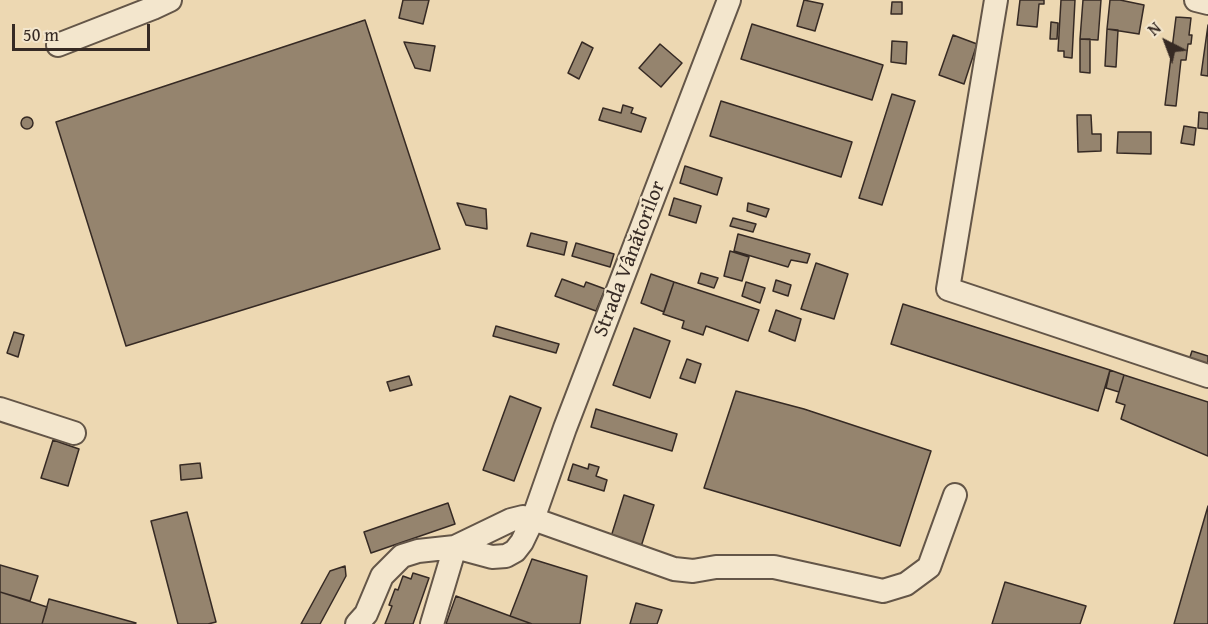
<!DOCTYPE html>
<html>
<head>
<meta charset="utf-8">
<style>
	body { margin:0 }
	#map { position:relative; width:1208px; height:624px; overflow:hidden; background:#edd8b2; font-family:"Gentium Book Plus",serif }
	canvas { display:block }
	.north { position:absolute; left:1136px; top:12px; width:60px; height:60px; -webkit-text-stroke:4px #f3e6cd; paint-order:stroke; rotate:318deg; font-size:16px; font-weight:700; line-height:24px; text-align:center; color:#362a24 }
	.north::after { content:''; display:block; margin:auto; width:21px; height:27px; background:#362a24; clip-path:polygon(50% 0,100% 100%,50% 72%,0 100%) }
	.scale { position:absolute; left:12px; top:24px; width:138px; height:27px; box-sizing:border-box; border:3px solid #362a24; border-top:0; padding-left:8px; font-size:18px; line-height:21px; white-space:nowrap; color:#362a24; -webkit-text-stroke:4px #f3e6cd; paint-order:stroke }
</style>
</head>
<body>
<div id="map">
<canvas width="1208" height="624"></canvas>
<div class="north">N</div>
<div class="scale">50 m</div>
</div>
<script>
const ctx = document.querySelector('canvas').getContext('2d');
ctx.lineJoin = 'round';
function paint(path, color) {
  ctx.fillStyle = color;
  ctx.fill(path, 'evenodd');
}
function shape(rows) {
  const path = new Path2D();
  for (const r of rows) {
    if (r.length === 3) {
      path.moveTo(r[0] + r[2], r[1]);
      path.arc(r[0], r[1], r[2], 0, 2 * Math.PI);
      continue;
    }
    path.moveTo(r[0], r[1]);
    for (let i = 2; i < r.length; i += 2) path.lineTo(r[i], r[i + 1]);
  }
  return path;
}
function trace(path, color, width, dash) {
  ctx.strokeStyle = color;
  ctx.lineWidth = width;
  ctx.lineCap = dash ? 'butt' : 'round';
  ctx.setLineDash(dash || []);
  ctx.stroke(path);
}
function label(font, color, halo, rows, align = 'center') {
  ctx.font = font + ' "Gentium Book Plus",serif';
  ctx.lineWidth = 4.5;
  ctx.setLineDash([]);
  ctx.textBaseline = 'middle';
  ctx.strokeStyle = halo;
  ctx.fillStyle = color;
  for (const [text, x, y, turn = 0] of rows) {
    ctx.save();
    ctx.translate(x, y);
    ctx.rotate((+turn || 0) * Math.PI / 180);
    ctx.textAlign = isNaN(turn) ? turn : align;
    if (halo) ctx.strokeText(text, 0, 0);
    ctx.fillText(text, 0, 0);
    ctx.restore();
  }
}
const building = shape([
	[403,0,429,0,423,24,399,18,403,0],
	[804,0,823,4,815,31,797,26,804,0],
	[1020,0,1044,0,1044,4,1039,4,1037,27,1017,25,1020,0],
	[1061,0,1075,0,1072,58,1064,57,1064,51,1058,51,1061,0],
	[1083,0,1101,0,1098,40,1080,39,1083,0],
	[1110,0,1120,0,1144,5,1139,34,1107,29,1110,0],
	[892,2,902,2,902,14,891,14,892,2],
	[1176,17,1191,18,1189,35,1192,35,1191,44,1188,44,1186,60,1181,60,1176,106,1165,105,1176,17],
	[365,20,440,249,126,346,56,122,365,20],
	[1051,22,1058,23,1057,39,1050,39,1051,22],
	[752,24,883,65,872,100,741,59,752,24],
	[1208,25,1208,76,1201,75,1208,25],
	[1107,29,1118,30,1116,67,1105,66,1107,29],
	[953,35,977,44,964,84,939,75,953,35],
	[1080,39,1090,39,1090,73,1080,72,1080,39],
	[892,41,907,42,906,64,891,62,892,41],
	[404,42,435,46,430,71,415,68,404,42],
	[582,42,593,48,579,79,568,73,582,42],
	[660,44,682,63,661,87,639,68,660,44],
	[892,94,915,101,882,205,859,198,892,94],
	[721,101,852,142,841,177,710,136,721,101],
	[623,105,633,108,631,113,646,118,641,132,599,120,603,108,621,113,623,105],
	[1199,112,1208,113,1208,129,1198,128,1199,112],
	[1077,115,1091,115,1092,134,1101,134,1101,151,1078,152,1077,115],
	[27,123,6],
	[1184,126,1196,128,1194,145,1181,143,1184,126],
	[1118,132,1151,132,1151,154,1117,153,1118,132],
	[685,166,722,178,717,195,680,183,685,166],
	[674,198,701,206,696,223,669,215,674,198],
	[457,203,486,209,487,229,466,225,457,203],
	[748,203,769,209,766,217,747,211,748,203],
	[733,218,756,224,753,232,730,226,733,218],
	[531,233,567,242,564,255,527,246,531,233],
	[738,234,810,254,807,263,791,260,788,267,734,251,738,234],
	[576,243,614,254,610,267,572,256,576,243],
	[730,251,749,257,742,281,724,276,730,251],
	[816,263,848,274,834,319,801,309,816,263],
	[701,273,718,278,714,288,698,283,701,273],
	[651,274,674,282,664,312,641,303,651,274],
	[562,279,584,287,586,282,605,289,596,311,555,296,562,279],
	[776,280,791,285,788,296,773,291,776,280],
	[674,282,759,310,748,341,706,326,703,335,682,328,684,321,663,314,674,282],
	[746,282,765,288,760,303,742,296,746,282],
	[903,304,1110,370,1098,411,891,344,903,304],
	[776,310,801,319,795,341,769,331,776,310],
	[496,326,559,344,556,353,493,336,496,326],
	[634,328,670,341,650,398,613,385,634,328],
	[14,332,24,335,18,357,7,353,14,332],
	[1192,351,1208,356,1208,373,1187,366,1192,351],
	[687,359,701,364,695,383,680,378,687,359],
	[1110,370,1124,375,1119,392,1106,388,1110,370],
	[1124,375,1208,402,1208,456,1121,419,1125,405,1116,402,1124,375],
	[409,376,412,385,390,391,387,382,409,376],
	[736,391,804,409,931,451,900,546,704,488,736,391],
	[510,396,541,408,514,481,483,470,510,396],
	[596,409,677,434,672,451,591,427,596,409],
	[53,440,79,449,68,486,41,478,53,440],
	[200,463,202,478,181,480,180,465,200,463],
	[573,464,588,469,589,464,599,467,596,476,607,480,604,491,568,480,573,464],
	[624,495,654,505,640,550,610,540,624,495],
	[448,503,455,524,371,553,364,532,448,503],
	[1208,506,1208,624,1174,624,1208,506],
	[187,512,216,622,208,624,178,624,151,521,187,512],
	[532,559,587,576,580,624,532,624,510,616,532,559],
	[0,565,38,576,30,601,0,592,0,565],
	[345,566,346,576,320,624,301,624,330,571,345,566],
	[413,573,429,578,413,624,385,624,392,606,389,605,395,589,398,590,403,576,411,579,413,573],
	[1005,582,1086,606,1080,624,992,624,1005,582],
	[0,592,47,607,42,624,0,624,0,592],
	[456,596,510,616,532,624,446,624,456,596],
	[49,599,136,623,135,624,42,624,49,599],
	[636,603,662,610,657,624,630,624,636,603]
]);
const minor = shape([
	[996,0,948,289,1208,376],
	[1196,0,1208,3],
	[58,45,153,8,170,0],
	[0,409,74,433],
	[455,547,492,557,506,556,515,551,522,542,533,519,674,569,693,571,716,567,774,567,883,591,906,584,929,567,955,495],
	[357,624,366,614,382,576,402,556,418,551,455,547,511,520,523,517,533,519,565,428,729,0],
	[432,624,455,547]
]);
const streetNames = [
	["Strada Vânătorilor",630,259,-69]
];
paint(building, '#95846e');
trace(building, '#362a24', 1.5);
trace(minor, '#645648', 26);
trace(minor, '#f3e6cd', 22);
label('21px', '#362a24', '#f3e6cd', streetNames);
</script>
</body>
</html>
